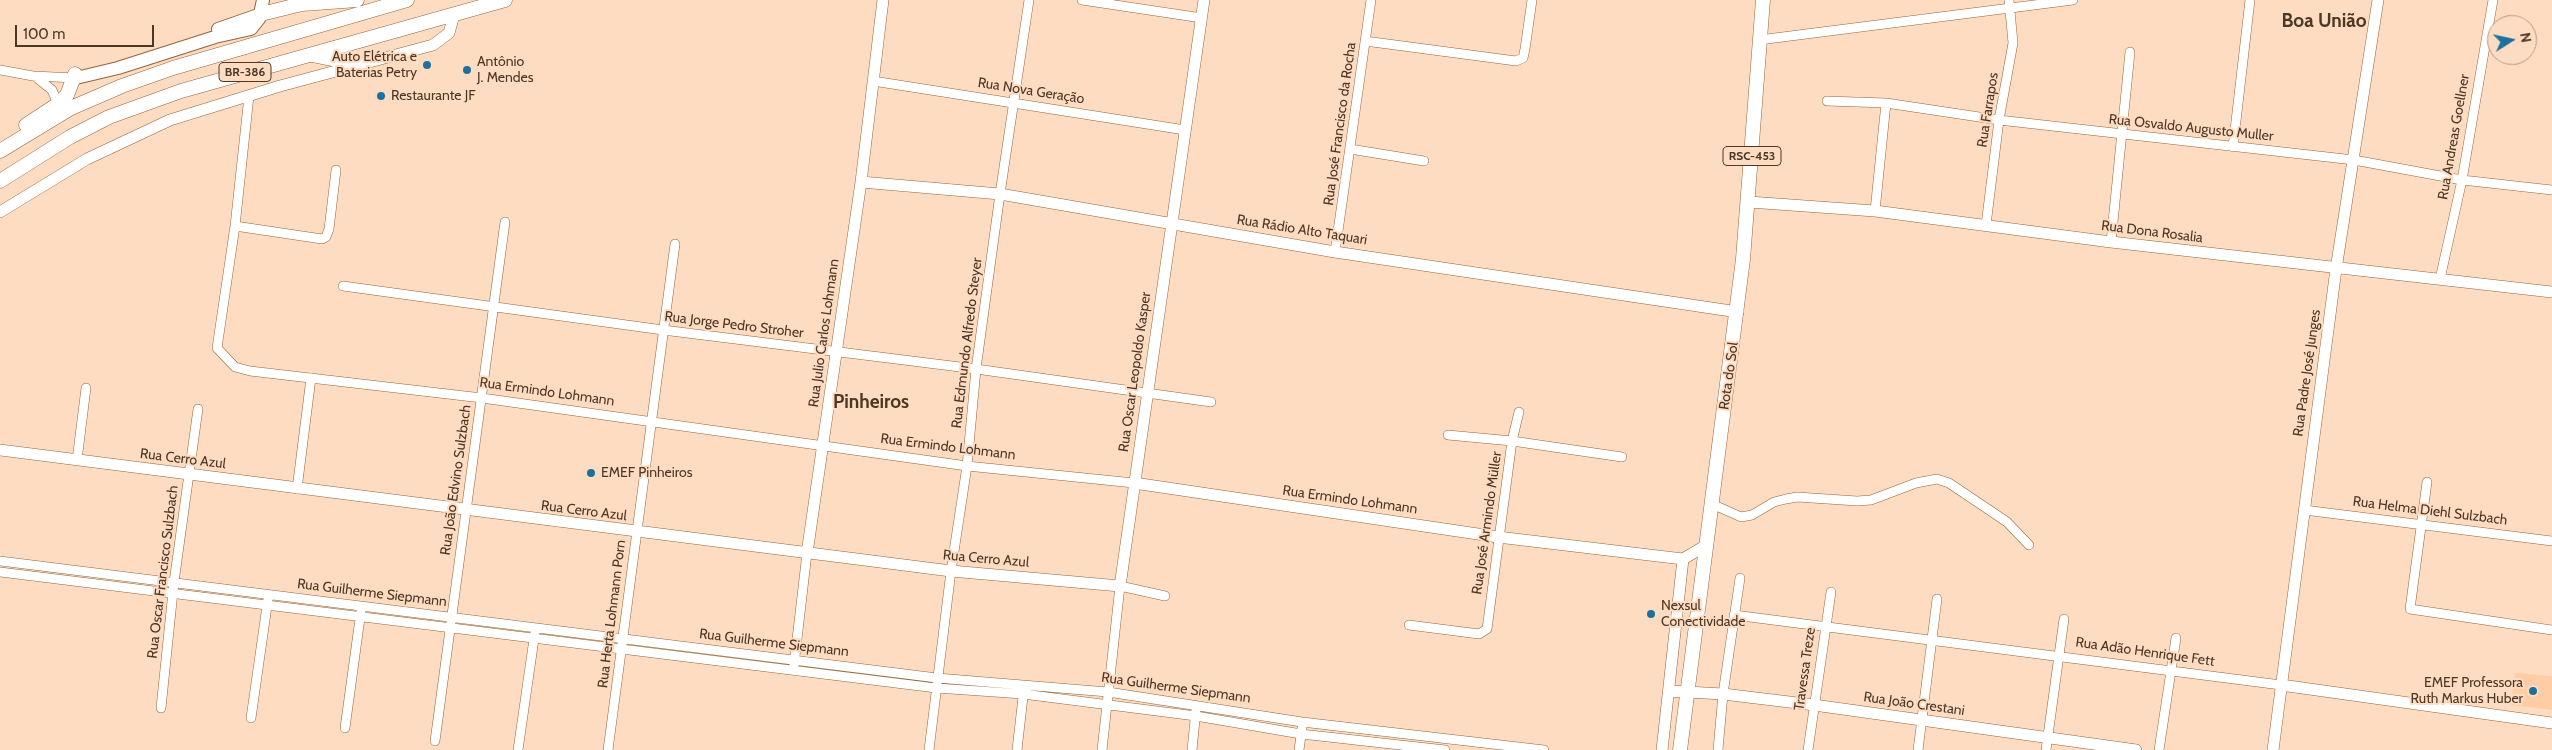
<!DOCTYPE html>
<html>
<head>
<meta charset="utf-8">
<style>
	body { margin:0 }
	#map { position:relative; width:2552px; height:750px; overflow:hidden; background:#fedcc2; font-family:Cabin,sans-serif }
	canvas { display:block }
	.north { position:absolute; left:2487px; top:15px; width:50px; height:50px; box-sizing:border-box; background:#fedcc2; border:1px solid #b79a83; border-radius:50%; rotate:80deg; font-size:14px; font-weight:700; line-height:20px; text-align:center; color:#4d3725 }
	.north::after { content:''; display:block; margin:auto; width:18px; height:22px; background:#1b70a0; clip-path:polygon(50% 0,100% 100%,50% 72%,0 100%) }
	.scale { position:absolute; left:15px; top:25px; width:139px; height:22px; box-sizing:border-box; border:2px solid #4d3725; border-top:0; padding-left:6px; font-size:15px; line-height:18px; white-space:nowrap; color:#4d3725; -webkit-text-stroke:4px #fedcc2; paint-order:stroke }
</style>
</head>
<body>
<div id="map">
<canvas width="2552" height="750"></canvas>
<div class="north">N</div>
<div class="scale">100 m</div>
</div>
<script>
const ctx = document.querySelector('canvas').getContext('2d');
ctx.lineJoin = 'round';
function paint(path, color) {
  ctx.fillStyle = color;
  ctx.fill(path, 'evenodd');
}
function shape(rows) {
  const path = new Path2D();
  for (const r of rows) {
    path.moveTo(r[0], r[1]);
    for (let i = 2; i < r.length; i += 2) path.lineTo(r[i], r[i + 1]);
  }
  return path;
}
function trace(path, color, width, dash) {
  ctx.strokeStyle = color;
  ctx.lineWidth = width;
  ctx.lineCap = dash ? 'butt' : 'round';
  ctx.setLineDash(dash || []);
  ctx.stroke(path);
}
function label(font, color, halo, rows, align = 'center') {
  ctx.font = font + ' Cabin,sans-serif';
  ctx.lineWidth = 4;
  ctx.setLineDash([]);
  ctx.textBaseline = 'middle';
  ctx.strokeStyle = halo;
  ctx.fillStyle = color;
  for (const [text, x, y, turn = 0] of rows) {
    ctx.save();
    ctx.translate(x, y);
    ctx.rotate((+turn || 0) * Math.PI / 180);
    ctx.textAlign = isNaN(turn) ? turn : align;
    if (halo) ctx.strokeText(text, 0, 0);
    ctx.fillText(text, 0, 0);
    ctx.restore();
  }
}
const built = shape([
	[2515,673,2552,676,2552,710,2511,705]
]);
const minor = shape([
	[1082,0,1202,18],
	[1759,40,2073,0],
	[1365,41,1516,61,1523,58,1525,49,1532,0],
	[0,70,33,76,76,78],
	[36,77,52,90,58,104],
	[873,81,1185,130],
	[249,96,235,226,217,348,235,367,250,371,482,398,967,466,1134,483],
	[1827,101,1886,103,1999,120,2354,160,2462,180,2552,190],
	[2233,147,2250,0],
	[1350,149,1424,161],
	[1875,211,1886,103],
	[1986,225,1999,120,2013,43,2009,0],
	[235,226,322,239,326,237,329,229,336,170],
	[2111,242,2130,52],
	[1335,252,1371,0],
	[2440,279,2462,180,2493,0],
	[343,286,663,330,976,369,1211,402],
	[1448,435,1512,441,1622,457],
	[77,460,86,388],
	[2427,482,2410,609,2552,630],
	[297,489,311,378],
	[1712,504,1741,517,1752,515,1774,502,1786,499,1797,497,1857,501,1871,500,1916,483,1937,479,1949,483,2007,522,2029,545],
	[2304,510,2552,541],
	[0,561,937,678,1108,692,1302,722,1544,750],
	[0,572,936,688,1023,694,1196,716,1301,734,1445,750],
	[1734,615,2281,685],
	[1409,625,1479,634,1487,629,1512,441,1519,412],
	[794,665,807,553],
	[161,708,174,582,198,409],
	[251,718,268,599],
	[345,728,361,611],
	[435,741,505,222],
	[518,750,535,632],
	[608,750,675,244],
	[929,750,951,571,967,466,976,369,1000,194,1029,0],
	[1017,750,1024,688],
	[1102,750,1120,586,1165,596],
	[1192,750,1196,710],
	[1299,750,1302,728],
	[1718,750,1723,694,1740,578],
	[1808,750,1831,592],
	[1918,750,1937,599],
	[2046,750,2064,619],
	[2159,750,2176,638]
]);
const tertiary = shape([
	[861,182,1000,194,1335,252,1738,312],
	[1749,202,1875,211,2111,242,2552,292],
	[0,212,87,159,170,120,280,86,433,45,449,33,454,15],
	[0,450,951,571,1120,586,1204,0],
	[1134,483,1498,537,1683,559],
	[807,553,861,182,883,0],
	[1683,559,1705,546],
	[2281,685,2552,723],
	[1669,691,1723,694,1814,705,2136,750],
	[1662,750,1683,559],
	[2273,750,2336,269,2378,0]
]);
const secondary = shape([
	[218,29,261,14],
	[76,78,118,68,215,37,251,29,259,19,263,0]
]);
const trunk = shape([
	[261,14,302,4,357,0],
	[312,55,361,65],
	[26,125,58,104,67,95,75,74],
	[0,151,71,108,122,86,173,68,407,0],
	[0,181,70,137,109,117,181,91,505,0],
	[1680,750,1743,259,1763,0]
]);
const markers = [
	[427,65,5,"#1b70a0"],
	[467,70,5,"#1b70a0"],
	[381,96,5,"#1b70a0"],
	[591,473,5,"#1b70a0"],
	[1651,614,5,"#1b70a0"],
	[2533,691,5,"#1b70a0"]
];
const shields = [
	[245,72,52],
	[1752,156,58]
];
const shieldNames = [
	["BR-386",245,72],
	["RSC-453",1752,156]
];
const poiNames = [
	["Auto Elétrica e",417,57,"right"],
	["Baterias Petry",417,73,"right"],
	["Antônio",477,62],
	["J. Mendes",477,78],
	["Restaurante JF",391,96],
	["EMEF Pinheiros",601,473],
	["Nexsul",1661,606],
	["Conectividade",1661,622],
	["EMEF Professora",2523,683,"right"],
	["Ruth Markus Huber",2523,699,"right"]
];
const streetNames = [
	["Rua Nova Geração",1031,91,9],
	["Rua Farrapos",1988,110,-81],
	["Rua José Francisco da Rocha",1340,124,-82],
	["Rua Osvaldo Augusto Muller",2191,128,6],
	["Rua Andreas Goellner",2454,137,-80],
	["Rua Rádio Alto Taquari",1302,230,9],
	["Rua Dona Rosalia",2152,232,7],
	["Rua Jorge Pedro Stroher",734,325,7],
	["Rua Julio Carlos Lohmann",824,333,-82],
	["Rua Edmundo Alfredo Steyer",967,343,-83],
	["Rua Oscar Leopoldo Kasper",1135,372,-82],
	["Rua Padre José Junges",2307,373,-82],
	["Rota do Sol",1729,376,-82],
	["Rua Ermindo Lohmann",547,392,8],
	["Rua Ermindo Lohmann",948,447,7],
	["Rua Cerro Azul",183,459,7],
	["Rua João Edvino Sulzbach",456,480,-82],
	["Rua Ermindo Lohmann",1350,500,8],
	["Rua Cerro Azul",584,511,7],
	["Rua Helma Diehl Sulzbach",2430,511,7],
	["Rua José Armindo Müller",1487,523,-82],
	["Rua Cerro Azul",986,559,5],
	["Rua Oscar Francisco Sulzbach",163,572,-83],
	["Rua Guilherme Siepmann",372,593,7],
	["Rua Herta Lohmann Porn",612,614,-83],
	["Rua Guilherme Siepmann",774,643,7],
	["Rua Adão Henrique Fett",2145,652,8],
	["Travessa Treze",1805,669,-82],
	["Rua Guilherme Siepmann",1176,688,8],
	["Rua João Crestani",1914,704,8]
];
const districtNames = [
	["Boa União",2324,21],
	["Pinheiros",871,402]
];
paint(built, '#ffcda5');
trace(minor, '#96643a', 10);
trace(tertiary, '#96643a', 12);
trace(secondary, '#96643a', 14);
trace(trunk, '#96643a', 15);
trace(minor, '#fff', 9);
trace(tertiary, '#fff', 11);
trace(secondary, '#fff', 12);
trace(trunk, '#fff', 14);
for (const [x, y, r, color] of markers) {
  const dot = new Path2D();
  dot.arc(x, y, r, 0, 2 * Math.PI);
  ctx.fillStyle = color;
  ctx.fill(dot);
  trace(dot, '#fedcc2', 2);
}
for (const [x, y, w] of shields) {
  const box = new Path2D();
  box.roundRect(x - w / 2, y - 9.5, w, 19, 4);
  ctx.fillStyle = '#fedcc2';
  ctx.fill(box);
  trace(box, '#4d3725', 1);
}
label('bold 12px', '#4d3725', null, shieldNames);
label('14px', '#4d3725', '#fedcc2', poiNames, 'left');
label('14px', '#4d3725', '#fedcc2', streetNames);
label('bold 19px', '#4d3725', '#fedcc2', districtNames);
</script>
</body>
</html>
